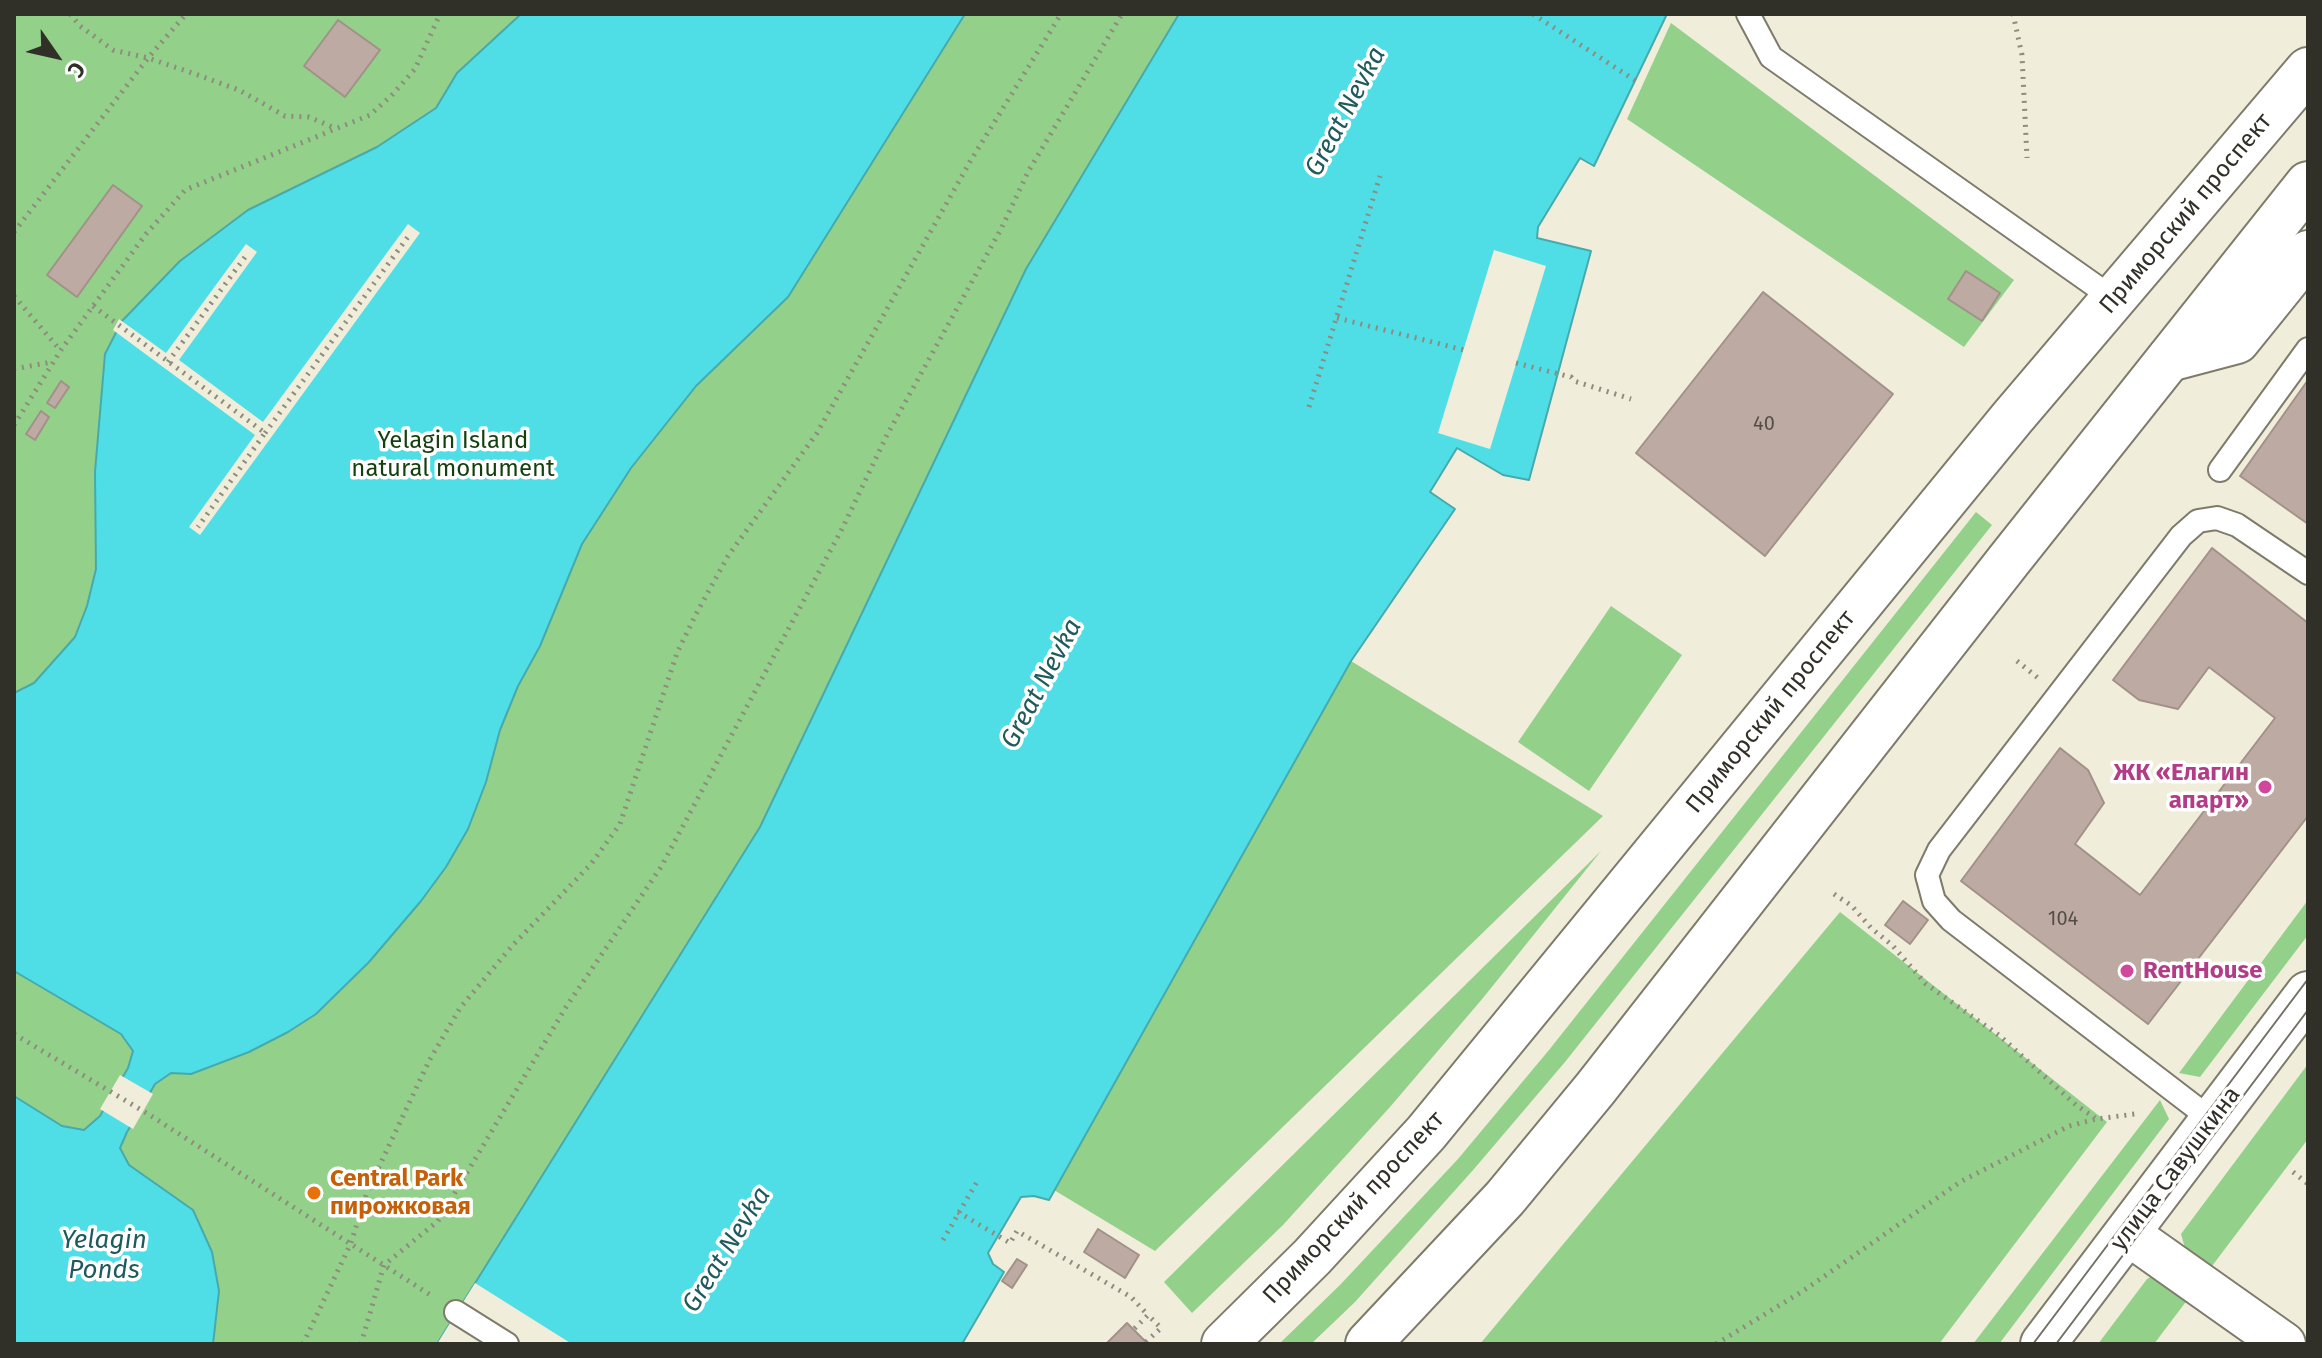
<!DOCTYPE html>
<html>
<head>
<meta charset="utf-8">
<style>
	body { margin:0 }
	#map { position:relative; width:2322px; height:1358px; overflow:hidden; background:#f0eddb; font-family:"Fira Sans",sans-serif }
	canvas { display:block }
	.frame { position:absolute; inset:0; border:16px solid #302f28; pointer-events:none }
	.north { position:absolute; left:16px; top:16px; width:80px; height:80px; -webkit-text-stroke:6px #fff; paint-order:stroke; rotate:124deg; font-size:22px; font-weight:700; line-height:32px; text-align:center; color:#302f28 }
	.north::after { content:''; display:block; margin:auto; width:28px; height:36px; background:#302f28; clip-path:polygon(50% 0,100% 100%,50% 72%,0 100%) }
</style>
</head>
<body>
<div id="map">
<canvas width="2322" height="1358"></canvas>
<div class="frame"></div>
<div class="north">С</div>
</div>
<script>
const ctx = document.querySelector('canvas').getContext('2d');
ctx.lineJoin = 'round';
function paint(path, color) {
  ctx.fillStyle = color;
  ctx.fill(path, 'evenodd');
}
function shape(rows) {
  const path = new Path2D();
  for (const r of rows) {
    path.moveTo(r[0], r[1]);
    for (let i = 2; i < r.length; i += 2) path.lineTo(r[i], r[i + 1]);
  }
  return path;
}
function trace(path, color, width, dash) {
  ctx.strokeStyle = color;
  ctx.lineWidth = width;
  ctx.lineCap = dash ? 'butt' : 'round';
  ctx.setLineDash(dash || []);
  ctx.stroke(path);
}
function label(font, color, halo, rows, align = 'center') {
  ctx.font = font + ' "Fira Sans",sans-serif';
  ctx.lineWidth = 7;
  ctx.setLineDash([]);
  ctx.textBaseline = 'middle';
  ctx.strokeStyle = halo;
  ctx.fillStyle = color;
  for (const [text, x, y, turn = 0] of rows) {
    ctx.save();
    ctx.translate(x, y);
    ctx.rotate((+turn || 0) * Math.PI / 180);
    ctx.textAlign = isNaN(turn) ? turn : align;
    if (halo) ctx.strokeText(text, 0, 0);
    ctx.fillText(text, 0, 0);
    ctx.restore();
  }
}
const green = shape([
	[14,14,1179,14,1026,269,760,827,437,1344,14,1344],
	[1671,23,2014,280,1964,347,1627,119],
	[1976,512,1992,525,1565,1062,1474,1169,1355,1302,1311,1344,1279,1344,1340,1285,1458,1159,1549,1050],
	[1611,606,1682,655,1589,791,1518,742],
	[1351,661,1603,816,1155,1251,1054,1190],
	[1601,851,1483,998,1390,1107,1283,1225,1192,1313,1164,1282],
	[2308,900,2308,935,2200,1077,2179,1073],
	[1840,912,2107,1122,1939,1344,1480,1344],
	[2308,1064,2308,1139,2212,1266,2185,1248,2181,1234],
	[2160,1100,2169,1119,1999,1344,1973,1344],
	[2152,1276,2188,1299,2154,1344,2098,1344,2147,1279]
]);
const water = shape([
	[521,14,965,14,788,297,696,386,631,468,582,544,540,646,518,686,500,730,486,782,468,829,446,867,421,901,369,962,316,1014,288,1032,249,1052,191,1074,171,1073,155,1084,127,1132,120,1148,129,1165,193,1210,212,1252,219,1291,213,1344,14,1344,14,1096,62,1126,84,1130,100,1116,128,1068,133,1051,121,1034,14,971,14,693,34,683,75,637,87,606,96,569,95,472,105,354,122,321,180,261,248,210,377,147,436,108,457,73,521,14],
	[1179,14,1667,14,1594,166,1580,158,1538,227,1537,238,1591,251,1529,480,1503,475,1457,448,1430,492,1455,509,1351,661,1049,1200,1034,1196,1021,1197,988,1253,993,1264,1004,1272,962,1344,437,1344,760,827,1026,269,1179,14]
]);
const pier = shape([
	[408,224,420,233,200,535,189,527,255,435,113,330,119,319,166,353,246,244,257,252,179,360,263,422],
	[1494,250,1546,266,1490,449,1438,433],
	[120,1075,153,1094,133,1129,100,1109],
	[475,1283,572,1344,437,1344]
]);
const building = shape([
	[338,20,380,50,345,97,304,66,338,20],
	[113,185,142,206,77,297,47,275,113,185],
	[1966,271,2000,293,1982,321,1948,299,1966,271],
	[1763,292,1893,394,1765,556,1636,453,1763,292],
	[2308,380,2308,524,2240,476,2308,380],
	[61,381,69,387,55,408,47,403,61,381],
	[41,411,49,417,35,440,26,434,41,411],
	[2212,548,2308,623,2308,816,2148,1024,1961,881,2060,748,2088,770,2104,803,2075,844,2140,895,2275,718,2209,667,2178,709,2139,700,2113,680,2212,548],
	[1903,901,1928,920,1910,944,1885,925,1903,901],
	[1098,1229,1139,1255,1125,1278,1084,1252,1098,1229],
	[1017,1259,1027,1265,1012,1288,1002,1281,1017,1259],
	[1127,1323,1148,1344,1106,1344,1127,1323]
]);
const path = shape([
	[70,14,80,26,113,50,148,58,198,75,239,90,285,116,309,117,335,128],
	[1533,14,1636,81],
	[2013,14,2022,55,2027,158],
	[14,232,148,58,186,14],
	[14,296,60,350],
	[93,306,265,433,198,527],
	[1337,318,1464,350],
	[168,362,248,253],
	[1516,363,1571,377,1574,381,1631,399],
	[14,369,52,362],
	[1309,407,1380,176],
	[14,425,61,350,93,306,146,234,185,190,370,115,391,96,415,69,440,14],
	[265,433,410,234],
	[2017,661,2038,678],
	[1834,894,1852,906,1871,928,1892,945,1926,984,2000,1036,2076,1105,2095,1118],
	[14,1034,148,1114,432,1296],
	[2293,1172,2308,1184],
	[958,1212,1010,1243,1017,1231,1131,1297,1148,1315,1134,1329],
	[943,1240,978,1180],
	[1146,1342,1161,1328,1148,1315],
	[303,1344,351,1243,367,1192,429,1061,460,1008,512,946,591,864,620,824,677,653,696,614,728,556,817,433,971,160,1061,14],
	[361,1344,384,1265,438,1221,566,1007,661,867,843,527,887,435,1001,229,1028,172,1122,14],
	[1716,1344,1803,1291,1960,1182,2069,1126,2096,1119,2135,1114]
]);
const lane = shape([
	[1748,14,1771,57,2114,299],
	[2220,470,2308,349],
	[2212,1120,1951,920,1934,901,1927,875,1939,850,2181,536,2198,521,2217,518,2237,525,2308,573],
	[456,1312,507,1344]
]);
const street = shape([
	[2127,1233,2284,1344]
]);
const secondary = shape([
	[2169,359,2237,341,2308,253],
	[2043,1344,2308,994]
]);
const primary = shape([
	[1224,1344,1312,1257,1426,1133,2012,418,2308,70],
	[1368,1344,1505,1198,1595,1089,2009,560,2308,184]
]);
const tram = shape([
	[2033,1344,2308,979],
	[2056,1344,2308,1010]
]);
const markers = [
	[2265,787,8,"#d1479c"],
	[2127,971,8,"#d1479c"],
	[314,1193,8,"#e8710a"]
];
const numberNames = [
	["40",1764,424],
	["104",2063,919]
];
const streetNames = [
	["Приморский проспект",2186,214,-50],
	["Приморский проспект",1771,712,-51],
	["улица Савушкина",2176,1169,-53],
	["Приморский проспект",1354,1208,-47]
];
const parkNames = [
	["Yelagin Island",453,441],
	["natural monument",453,469]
];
const hotelNames = [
	["ЖК «Елагин",2249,773],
	["апарт»",2249,801],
	["RentHouse",2143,971,"left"]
];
const foodNames = [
	["Central Park",330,1179],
	["пирожковая",330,1207]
];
const waterNames = [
	["Great Nevka",1346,112,-62],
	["Great Nevka",1042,684,-62],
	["Yelagin",104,1241],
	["Ponds",104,1271],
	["Great Nevka",727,1250,-58]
];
paint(green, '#93d08a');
paint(water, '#50dee6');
trace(water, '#46aaad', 2);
paint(pier, '#f0eddb');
paint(building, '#bdaba3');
trace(building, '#a29189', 2);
trace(lane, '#7e7b6b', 26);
trace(street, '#7e7b6b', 46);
trace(secondary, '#7e7b6b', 48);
trace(primary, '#7e7b6b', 48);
trace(path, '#8d8c7f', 5, [2, 6]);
trace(lane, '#fff', 22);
trace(street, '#fff', 42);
trace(secondary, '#fff', 44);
trace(primary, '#fff', 44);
trace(tram, '#737167', 2);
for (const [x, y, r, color] of markers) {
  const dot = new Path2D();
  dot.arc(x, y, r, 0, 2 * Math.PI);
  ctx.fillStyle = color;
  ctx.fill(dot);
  trace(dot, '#fff', 3);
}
label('20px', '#534e47', null, numberNames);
label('24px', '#302f28', '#fff', streetNames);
label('24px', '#143f0e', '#fff', parkNames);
label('bold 24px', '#b23c85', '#fff', hotelNames, 'right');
label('bold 24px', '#c56008', '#fff', foodNames, 'left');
label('italic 26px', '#1f5a5d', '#fff', waterNames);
</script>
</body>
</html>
